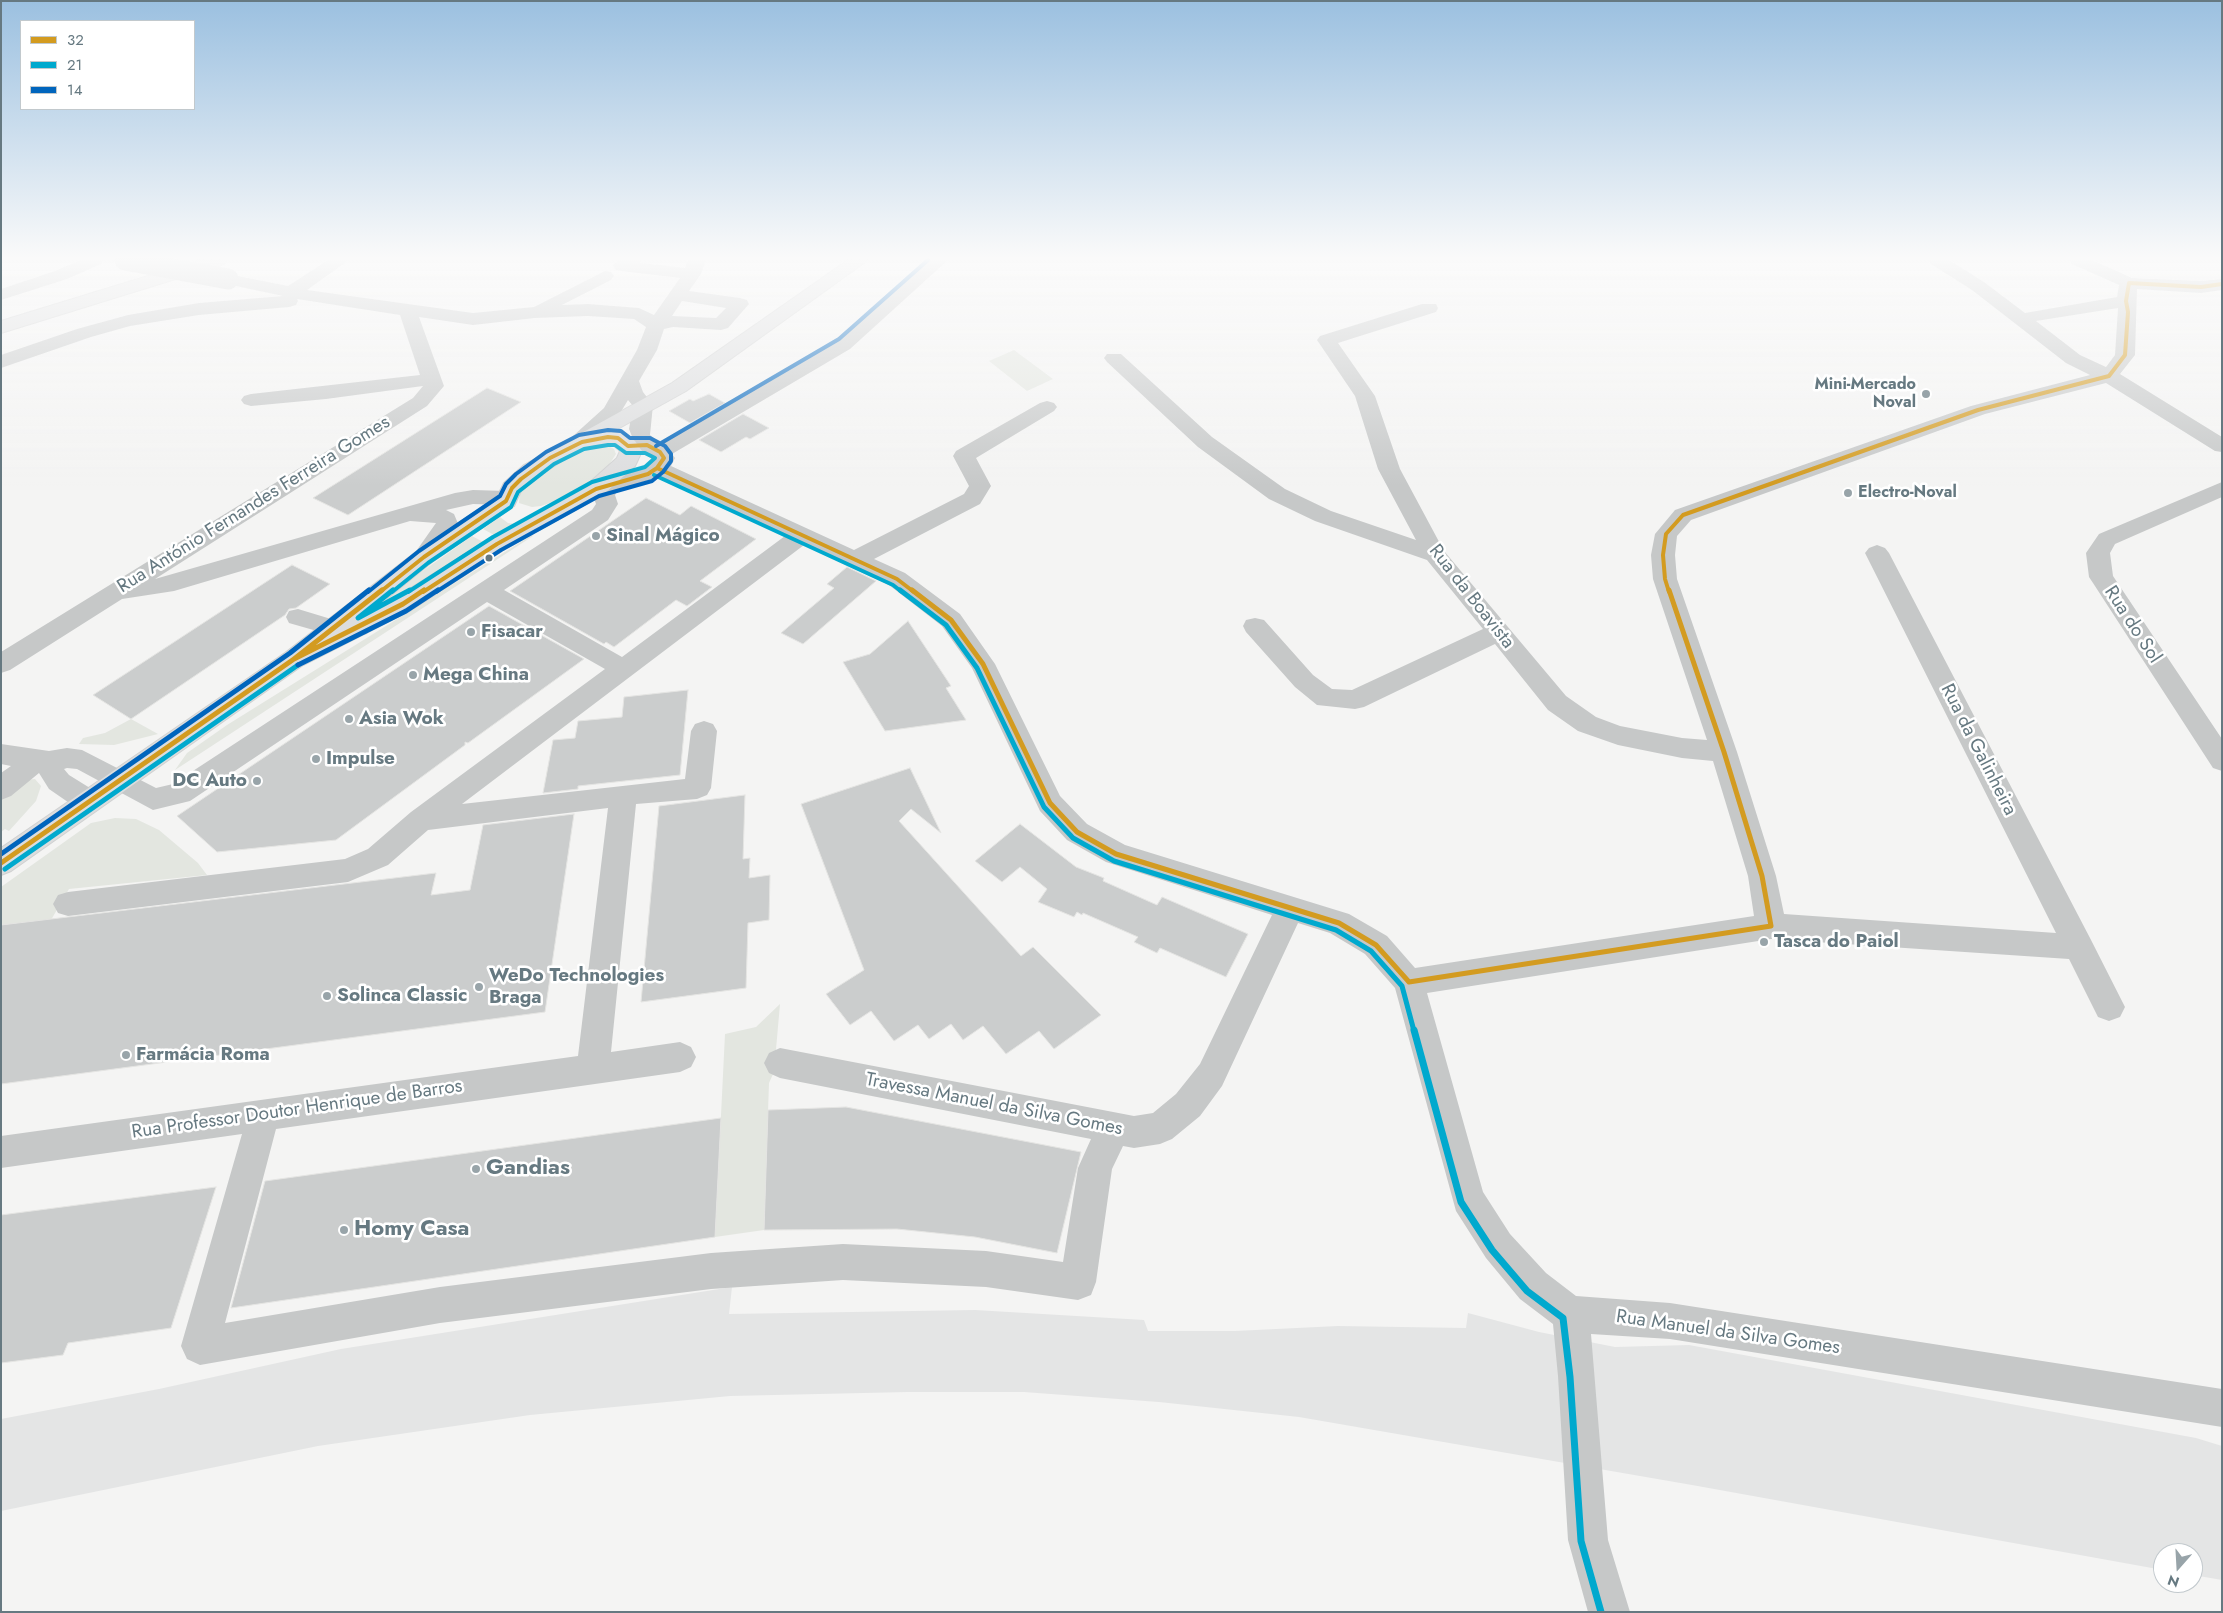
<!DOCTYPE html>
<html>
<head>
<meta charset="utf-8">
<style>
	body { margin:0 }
	#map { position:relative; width:2223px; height:1613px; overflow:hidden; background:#f4f4f3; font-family:Jost,sans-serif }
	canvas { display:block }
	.frame { position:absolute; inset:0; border:2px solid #667981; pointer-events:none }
	.legend { position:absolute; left:20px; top:20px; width:175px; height:90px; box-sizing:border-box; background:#fff; border:1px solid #c2c9cd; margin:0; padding:6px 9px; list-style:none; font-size:15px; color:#667981 }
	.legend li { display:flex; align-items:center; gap:10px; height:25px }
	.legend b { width:25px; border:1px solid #c2c9cd }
	.north { position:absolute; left:2153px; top:1543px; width:50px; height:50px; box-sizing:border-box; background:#fff; border:1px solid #c2c9cd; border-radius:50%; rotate:199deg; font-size:14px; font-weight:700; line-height:20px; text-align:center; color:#667981 }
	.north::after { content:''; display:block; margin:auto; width:18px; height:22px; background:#98a4a9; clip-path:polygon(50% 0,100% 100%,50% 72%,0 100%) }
</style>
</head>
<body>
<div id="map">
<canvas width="2223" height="1613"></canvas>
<div class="frame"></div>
<ul class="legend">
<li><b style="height:6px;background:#d39b20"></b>32</li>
<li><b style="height:6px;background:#00a9ce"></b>21</li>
<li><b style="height:6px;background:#0065bd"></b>14</li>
</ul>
<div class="north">N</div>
</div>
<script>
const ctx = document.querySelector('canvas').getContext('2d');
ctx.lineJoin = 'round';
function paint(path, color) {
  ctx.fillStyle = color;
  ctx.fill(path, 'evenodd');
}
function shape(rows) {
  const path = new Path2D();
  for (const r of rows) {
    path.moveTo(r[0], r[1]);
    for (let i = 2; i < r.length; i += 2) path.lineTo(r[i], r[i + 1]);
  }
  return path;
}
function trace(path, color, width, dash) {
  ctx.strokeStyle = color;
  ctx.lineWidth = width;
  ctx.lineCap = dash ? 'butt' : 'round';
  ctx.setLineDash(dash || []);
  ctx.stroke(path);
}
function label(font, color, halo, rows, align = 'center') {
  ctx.font = font + ' Jost,sans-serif';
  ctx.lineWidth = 5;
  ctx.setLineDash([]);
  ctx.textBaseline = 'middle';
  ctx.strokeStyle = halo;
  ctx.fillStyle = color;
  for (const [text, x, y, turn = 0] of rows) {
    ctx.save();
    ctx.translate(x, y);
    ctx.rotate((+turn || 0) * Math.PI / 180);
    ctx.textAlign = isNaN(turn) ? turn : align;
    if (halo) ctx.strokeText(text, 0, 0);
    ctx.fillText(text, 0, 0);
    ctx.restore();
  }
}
const built = shape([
	[732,1287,729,1314,975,1310,1144,1320,1148,1331,1235,1331,1338,1326,1466,1328,1468,1313,1539,1332,1615,1347,1689,1345,2196,1438,2222,1446,2222,1580,2193,1575,2193,1553,2163,1553,2163,1570,1692,1485,1299,1417,1159,1402,1024,1392,908,1392,730,1396,530,1415,318,1446,1,1511,1,1419,159,1389,341,1349]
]);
const green = shape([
	[1014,350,1053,379,1027,391,989,361],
	[606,445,614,449,616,454,607,468,588,483,564,498,541,506,532,507,519,503,520,493,537,476,585,449],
	[500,517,508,523,516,524,496,536,483,529],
	[532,535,533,536,175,770,187,753,227,725],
	[472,536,485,543,357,621,358,617],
	[131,719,158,734,114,745,79,744,83,738,105,733],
	[35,779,41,786,36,801,9,831,5,829,1,832,1,799,25,780],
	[115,818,136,819,159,830,198,863,207,875,69,889,51,920,1,925,1,887,91,823],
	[780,1004,774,1072,769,1083,764,1230,715,1237,725,1034,756,1027]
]);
const building = shape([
	[487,388,521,402,348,515,313,498,487,388],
	[709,394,725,403,690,423,669,411,690,399,693,401,709,394],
	[743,414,769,428,750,439,746,437,721,452,699,440,743,414],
	[646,498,680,515,691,506,756,539,700,581,712,587,687,606,676,600,614,647,606,642,604,644,510,591,646,498],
	[292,565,330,584,296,608,289,609,285,615,131,719,93,695,292,565],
	[847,567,876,581,803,644,781,633,834,588,827,584,847,567],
	[489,606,584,659,468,743,465,742,465,745,336,840,217,852,177,816,489,606],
	[908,621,951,686,946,688,966,720,885,731,843,662,870,654,908,621],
	[688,690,680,775,578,786,578,789,543,793,553,740,575,738,578,721,622,717,624,697,688,690],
	[910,768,941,833,911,809,899,821,1021,956,1033,947,1101,1015,1054,1049,1039,1031,1006,1054,983,1026,963,1040,951,1024,929,1039,918,1025,894,1041,871,1011,850,1025,826,994,864,970,801,804,910,768],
	[745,795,743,859,750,858,749,878,770,875,769,920,748,923,746,988,641,1002,659,806,745,795],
	[574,814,545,1012,1,1084,1,925,436,873,431,895,470,890,483,825,574,814],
	[1020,824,1076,867,1104,878,1103,881,1157,905,1162,897,1248,934,1226,977,1160,948,1157,953,1134,942,1138,937,1083,913,1082,915,1077,912,1074,917,1038,902,1047,889,1020,867,1002,882,975,861,1020,824],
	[846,1107,1081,1152,1057,1253,975,1237,897,1229,764,1230,768,1110,846,1107],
	[721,1118,715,1237,231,1308,265,1181,721,1118],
	[216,1187,171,1328,68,1343,63,1355,1,1363,1,1215,216,1187]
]);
const minor = shape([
	[81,260,104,260,101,264,67,279,1,300,1,289,55,271,81,260],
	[328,260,349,260,307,290,473,313,534,307,605,271,611,272,614,276,611,280,562,305,588,304,639,308,654,315,680,278,622,271,616,270,613,266,616,262,620,260,642,260,640,263,685,268,688,260,706,260,701,274,689,291,740,298,747,300,749,304,728,328,721,330,673,327,664,329,657,350,639,381,643,392,653,405,650,435,660,443,836,341,929,260,948,260,850,349,672,454,675,458,671,466,854,550,964,494,969,486,953,456,956,451,1040,403,1047,401,1054,403,1057,407,1054,411,976,458,991,486,980,504,874,559,905,573,960,614,995,664,1060,796,1087,824,1125,845,1349,914,1387,936,1415,968,1754,916,1748,876,1713,761,1682,758,1618,745,1578,731,1548,710,1495,644,1364,707,1355,709,1317,705,1295,687,1246,632,1243,626,1246,620,1255,618,1264,620,1313,675,1332,689,1352,690,1483,629,1427,560,1315,521,1269,499,1198,447,1107,362,1104,358,1107,354,1121,354,1212,437,1285,489,1331,511,1416,540,1378,469,1355,396,1317,340,1320,336,1422,304,1436,304,1438,308,1436,312,1338,343,1375,396,1400,469,1444,551,1566,696,1596,717,1620,726,1682,738,1707,740,1653,579,1651,555,1655,534,1675,510,1971,406,2090,375,2066,363,1972,290,1931,264,1928,260,1949,260,1984,282,2025,313,2117,297,2119,285,2072,264,2069,260,2092,260,2132,278,2201,281,2222,279,2222,290,2201,293,2137,289,2135,355,2120,374,2222,437,2222,452,2215,451,2106,383,1985,414,1691,520,1677,536,1675,555,1677,579,1737,752,1776,876,1784,914,2056,933,1865,553,1869,548,1877,545,1885,548,1889,553,2090,938,2125,1007,2120,1017,2109,1021,2098,1017,2069,959,1771,939,1427,993,1483,1192,1510,1234,1546,1273,1576,1296,1670,1303,2222,1389,2222,1427,1670,1339,1591,1334,1608,1540,1630,1612,1588,1612,1568,1540,1558,1376,1553,1324,1520,1299,1486,1258,1456,1211,1395,988,1365,954,1330,933,1298,923,1222,1086,1200,1116,1172,1139,1160,1144,1134,1148,1123,1146,1112,1169,1096,1282,1091,1295,1078,1300,986,1287,843,1280,711,1289,440,1323,200,1365,187,1359,181,1346,242,1134,1,1168,1,1136,578,1056,608,808,428,830,388,865,348,882,68,916,58,913,53,904,58,895,68,892,345,859,368,849,411,812,605,669,487,602,190,801,153,810,77,769,67,768,64,769,69,775,98,793,102,801,98,809,88,812,78,809,49,789,39,773,11,796,1,800,1,773,11,766,1,764,1,744,49,751,67,748,82,750,156,788,173,784,592,510,596,504,593,495,588,494,585,489,588,484,640,469,653,460,652,456,643,452,628,452,621,451,617,446,621,441,633,439,629,429,633,406,628,400,619,415,581,450,574,451,567,450,563,445,604,408,637,350,646,327,634,319,588,316,535,318,473,325,419,317,444,386,427,406,155,579,455,493,473,490,506,491,514,493,517,498,514,503,506,505,473,504,446,510,454,514,459,526,442,547,432,562,424,565,416,562,412,557,436,523,410,521,174,591,122,599,10,670,1,673,1,652,413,398,423,386,326,399,251,406,244,404,241,400,244,396,251,394,420,375,400,315,297,299,298,301,296,305,289,307,199,315,130,326,91,337,1,368,1,355,77,329,128,315,199,303,283,296,222,283,219,279,222,275,228,274,288,286,328,260],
	[682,301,726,308,716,318,672,316,682,301],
	[2118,308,2115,355,2106,367,2080,355,2036,321,2118,308],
	[658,477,785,536,622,657,504,590,608,520,618,504,615,495,618,490,658,477],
	[804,545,889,585,942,626,972,668,1040,811,1067,840,1106,862,1272,915,1200,1064,1176,1094,1153,1113,1134,1116,780,1048,769,1053,764,1063,769,1073,780,1078,1091,1139,1078,1168,1063,1262,986,1251,843,1244,711,1253,440,1287,225,1323,276,1129,680,1072,691,1067,696,1057,691,1047,680,1042,611,1052,636,804,697,799,707,795,711,788,717,731,713,724,704,721,695,724,691,731,685,779,462,804,804,545],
	[2222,482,2222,497,2115,544,2110,553,2113,576,2222,739,2222,771,2213,768,2093,583,2089,577,2086,553,2099,534,2222,482],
	[298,609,331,619,358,620,367,622,370,628,367,634,358,636,331,635,289,623,286,617,289,611,298,609]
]);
const major = shape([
	[848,260,868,260,686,391,614,431,625,434,635,441,642,451,635,466,604,494,505,549,411,610,303,665,11,871,1,875,1,848,285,653,416,552,497,497,504,483,524,465,672,383,848,260],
	[612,444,620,451,617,458,588,484,489,539,395,598,375,608,432,562,514,506,521,491,540,475,573,454,594,445,612,444]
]);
const highway = shape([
	[200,260,227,260,224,264,1,333,1,321,200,260]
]);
const minorBridge = shape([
	[125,260,228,279]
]);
const bus1Far1 = shape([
	[657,468,897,579,914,592],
	[380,592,424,557,506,501,512,488,521,479,550,458,582,442,608,437,618,438,628,446,647,445,660,452,664,458,657,468,648,474,596,489,497,544,423,592],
	[1669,592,1665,579,1663,555,1666,534,1683,515,1978,410,2109,376,2125,355,2128,312,2126,301,2129,283,2201,287,2222,284]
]);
const bus1 = shape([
	[382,590,294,659,403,604,424,590],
	[912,590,951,620,983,664,1050,803,1077,832,1116,854,1339,923,1376,945,1409,982,1771,926,1762,876,1724,752,1669,590],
	[1,863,294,659]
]);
const bus2Far2 = shape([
	[654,475,893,585,902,592],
	[392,592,428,563,511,507,518,492,554,464,584,449,608,445,615,445,626,453,645,453,655,458,645,467,592,482,493,537,408,592]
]);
const bus2Far1 = shape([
	[393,590,358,618,410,590],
	[900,590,946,625,977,668,1044,807,1073,838,1114,861,1336,930,1371,951,1402,986,1414,1031],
	[5,869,298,665]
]);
const bus2 = shape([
	[1414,1030,1461,1202,1492,1250,1527,1291,1563,1318,1570,1377,1581,1541,1601,1612]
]);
const bus3Far1 = shape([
	[656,446,839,339,928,260],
	[368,592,419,551,500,496,506,484,516,474,546,452,579,435,608,430,621,431,630,438,650,438,665,446,671,454,671,461,663,472,652,481,599,496,501,550,436,592]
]);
const bus3 = shape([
	[298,665,406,611,438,590],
	[1,854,290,653,369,590]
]);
const markers = [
	[1926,394,5,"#98a4a9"],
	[1848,493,5,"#98a4a9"],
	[596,536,5,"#98a4a9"],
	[489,558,4.5,"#667981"],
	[471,632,5,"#98a4a9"],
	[413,675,5,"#98a4a9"],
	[349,719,5,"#98a4a9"],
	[316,759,5,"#98a4a9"],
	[257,781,5,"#98a4a9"],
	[1764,942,5,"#98a4a9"],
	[479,987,5,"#98a4a9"],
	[327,996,5,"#98a4a9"],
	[126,1055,5,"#98a4a9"],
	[476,1169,5,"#98a4a9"],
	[344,1230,5,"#98a4a9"]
];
const farPoinames = [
	["Mini-Mercado",1916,385],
	["Noval",1916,403],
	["Electro-Noval",1858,493,"left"]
];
const streetNames = [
	["Rua António Fernandes Ferreira Gomes",254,505,-32],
	["Rua da Boavista",1471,597,52],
	["Rua do Sol",2132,625,57],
	["Rua da Galinheira",1978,750,63],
	["Travessa Manuel da Silva Gomes",994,1105,11],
	["Rua Professor Doutor Henrique de Barros",297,1110,-8],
	["Rua Manuel da Silva Gomes",1728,1333,8]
];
const poiNames = [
	["Sinal Mágico",606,536],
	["Fisacar",481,632],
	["Mega China",423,675],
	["Asia Wok",359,719],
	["Impulse",326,759],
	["DC Auto",247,781,"right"],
	["Tasca do Paiol",1774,942],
	["WeDo Technologies",489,976],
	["Braga",489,998],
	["Solinca Classic",337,996],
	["Farmácia Roma",136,1055]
];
const nearPoinames = [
	["Gandias",486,1169],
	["Homy Casa",354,1230]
];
paint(built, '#e4e5e5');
paint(green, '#e3e6e0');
paint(building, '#cbcdcd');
trace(building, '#e4e4e2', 1);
trace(major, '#d0d1d1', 2);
trace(highway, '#cfd0d0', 2);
paint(minor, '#c6c8c8');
paint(major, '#dcddde');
paint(highway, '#dcddde');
trace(minorBridge, '#c6c8c8', 21);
trace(bus1Far1, '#d39b20', 4);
trace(bus1, '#d39b20', 5);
trace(bus2Far2, '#00a9ce', 4);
trace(bus2Far1, '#00a9ce', 5);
trace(bus2, '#00a9ce', 7);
trace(bus3Far1, '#0065bd', 4);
trace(bus3, '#0065bd', 5);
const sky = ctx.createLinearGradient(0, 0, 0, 486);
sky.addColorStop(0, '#9bc0e0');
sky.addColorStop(0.53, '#fafafa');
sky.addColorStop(1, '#fafafa00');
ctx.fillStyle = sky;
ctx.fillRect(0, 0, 2223, 486);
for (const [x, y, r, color] of markers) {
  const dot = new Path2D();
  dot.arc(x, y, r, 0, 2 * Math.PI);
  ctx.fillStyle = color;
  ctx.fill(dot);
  trace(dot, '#fff', 2);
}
label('bold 16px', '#667981', '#fff', farPoinames, 'right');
label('19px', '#667981', '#fff', streetNames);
label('bold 19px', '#667981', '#fff', poiNames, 'left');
label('bold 22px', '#667981', '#fff', nearPoinames, 'left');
</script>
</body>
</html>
